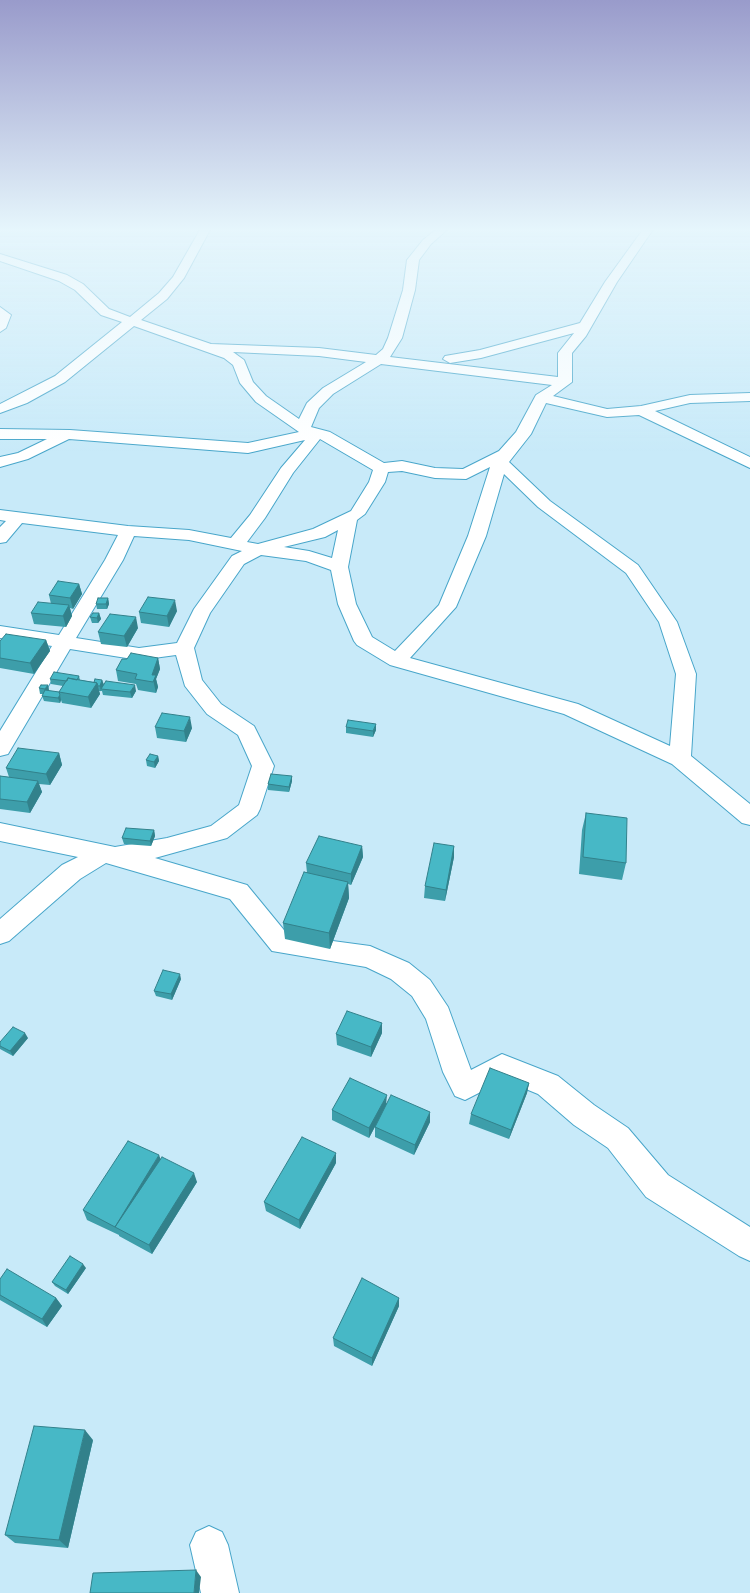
<!DOCTYPE html>
<html>
<head>
<meta charset="utf-8">
<style>
	body { margin:0 }
	canvas { display:block; background:#c8eaf9 }
</style>
</head>
<body>
<canvas width="750" height="1593"></canvas>
<script>
const ctx = document.querySelector('canvas').getContext('2d');
ctx.lineJoin = 'round';
function shape(rows) {
  const path = new Path2D();
  for (const r of rows) {
    path.moveTo(r[0], r[1]);
    for (let i = 2; i < r.length; i += 2) path.lineTo(r[i], r[i + 1]);
  }
  return path;
}
function trace(path, color, width, dash) {
  ctx.strokeStyle = color;
  ctx.lineWidth = width;
  ctx.lineCap = dash ? 'butt' : 'round';
  ctx.setLineDash(dash || []);
  ctx.stroke(path);
}
function paint(path, color) {
  ctx.fillStyle = color;
  ctx.fill(path, 'evenodd');
}
const minor = shape([
	[201,228,211,228,184,278,167,299,141,320,211,344,319,348,376,355,383,349,388,338,403,290,407,260,423,240,438,228,449,228,431,244,419,260,415,290,402,338,390,357,558,377,558,353,574,333,481,358,450,363,443,359,445,356,480,350,580,323,605,282,644,228,654,228,617,282,586,336,572,353,572,382,553,396,607,409,641,406,690,395,750,393,750,401,690,403,655,411,750,457,750,468,639,415,607,417,546,403,531,434,509,462,550,501,638,565,677,622,696,674,691,756,750,804,750,825,742,823,672,764,564,714,390,665,357,645,354,641,338,604,331,570,306,561,261,555,244,564,210,613,194,648,202,680,221,704,254,726,274,766,260,809,257,815,227,838,155,858,247,885,288,935,370,946,409,963,430,980,448,1007,471,1070,502,1054,558,1076,594,1105,628,1128,668,1175,750,1227,750,1261,739,1256,646,1197,608,1148,574,1125,538,1094,504,1080,465,1100,455,1096,443,1072,426,1019,412,996,391,979,366,967,272,951,230,899,106,863,80,879,9,941,0,944,0,919,62,865,78,857,0,841,0,823,115,847,167,838,211,826,239,805,252,766,238,735,207,714,185,686,176,655,139,660,70,649,8,754,0,756,0,731,52,646,0,638,0,626,59,635,105,560,118,535,22,523,6,542,0,543,0,527,6,521,0,520,0,510,128,526,189,530,231,538,250,515,281,468,305,440,248,453,69,439,28,459,0,467,0,457,18,453,47,439,0,439,0,429,70,430,248,443,299,432,256,402,240,383,233,365,224,358,134,326,65,382,27,403,0,413,0,404,55,376,122,322,101,315,75,290,59,281,0,261,0,254,67,275,83,284,109,309,130,317,159,293,173,277,201,228],
	[233,352,319,356,366,362,323,388,307,403,299,419,266,396,253,382,244,360,233,352],
	[381,364,552,385,536,395,516,432,499,451,463,469,435,468,402,461,384,463,330,432,311,427,319,408,333,394,381,364],
	[320,439,373,470,369,482,351,511,313,529,258,544,247,542,265,518,293,473,320,439],
	[490,467,468,536,439,605,395,651,372,637,356,604,348,567,357,520,365,514,385,482,388,472,402,471,435,478,466,479,490,467],
	[504,474,538,507,626,573,659,622,676,674,670,746,578,704,410,658,456,607,486,536,504,474],
	[338,530,332,558,309,551,284,547,325,537,338,530],
	[134,536,189,540,242,551,232,556,194,609,177,643,139,648,76,638,123,560,134,536],
	[0,307,11,315,6,328,0,332,0,307],
	[209,1526,222,1532,228,1545,239,1593,201,1593,190,1545,196,1532,209,1526]
]);
const wall = shape([
	[79,584,82,594,73,609,70,608,72,616,66,627,34,624,31,613,51,604,49,595],
	[108,598,109,604,107,609,97,609,96,604],
	[177,611,169,627,141,623,139,612],
	[99,613,101,619,98,623,92,623,90,617],
	[138,628,127,647,101,644,98,632],
	[46,640,50,651,34,674,0,668,0,641],
	[158,658,160,669,156,679,158,687,156,693,138,690,136,684,118,681,116,670,127,659],
	[79,676,80,680,94,682,102,680,104,685,136,691,132,698,103,695,102,691,99,691,100,694,91,708,62,703,61,700,60,703,44,701,42,696,43,694,40,694,39,688,48,685,49,691,59,692,63,686,51,684,50,679],
	[155,727,192,728,186,742,157,738],
	[346,727,376,730,373,737,346,733],
	[59,753,62,765,50,785,39,784,42,792,30,813,0,809,0,776,9,777,6,768],
	[158,756,159,761,155,768,147,766,146,760],
	[292,776,292,781,289,792,268,790,268,784],
	[586,813,626,863,622,880,579,874,582,830],
	[154,830,155,836,151,846,124,844,122,838],
	[362,846,363,857,351,885,348,884,349,898,330,949,285,939,283,923,307,873,306,863],
	[454,846,454,857,445,901,424,898,425,886],
	[181,979,172,1000,156,996,154,991],
	[382,1023,382,1033,371,1057,337,1045,336,1034],
	[28,1038,13,1056,0,1049,0,1042],
	[529,1083,527,1093,509,1139,469,1124,471,1114],
	[387,1103,430,1122,414,1155,375,1137,375,1127,369,1138,332,1120,332,1110],
	[161,1159,197,1182,152,1254,119,1236,119,1235,87,1220,83,1210],
	[336,1163,300,1229,266,1211,264,1202],
	[86,1268,68,1294,55,1286,52,1282],
	[0,1279,56,1298,62,1306,47,1327,0,1300],
	[399,1298,399,1306,372,1366,334,1346,333,1338],
	[93,1440,68,1548,15,1543,5,1535]
]);
const shadedWall = shape([
	[79,584,82,594,73,609,70,598],
	[108,598,109,604,107,609,106,604],
	[175,600,177,611,169,627,167,616],
	[69,605,72,616,66,627,63,616],
	[99,613,101,619,98,623,97,618],
	[136,617,138,628,127,647,124,636],
	[46,640,50,651,34,674,30,663],
	[158,658,160,669,156,679,158,687,156,693,152,675],
	[102,680,104,685,101,689,101,692,100,686],
	[97,683,100,694,91,708,88,697],
	[48,685,49,691,47,695,45,689],
	[135,685,136,691,132,698,130,692],
	[60,695,61,700,60,703,58,698],
	[190,717,192,728,186,742,184,731],
	[376,724,376,730,373,737,373,731],
	[59,753,62,765,50,785,46,774],
	[158,756,159,761,155,768,154,762],
	[292,776,292,781,289,792,289,787],
	[38,781,42,792,30,813,27,802],
	[154,830,155,836,151,846,150,841],
	[362,846,363,857,351,885,351,874],
	[454,846,454,857,445,901,446,890],
	[348,882,349,898,330,949,329,933],
	[180,974,181,979,172,1000,171,994],
	[382,1023,382,1033,371,1057,371,1047],
	[25,1033,28,1038,13,1056,10,1051],
	[529,1083,527,1093,509,1139,511,1130],
	[387,1095,386,1105,369,1138,369,1128],
	[430,1112,430,1122,414,1155,415,1145],
	[336,1153,336,1163,300,1229,299,1220],
	[159,1155,163,1165,115,1227,119,1236,115,1227],
	[194,1173,197,1182,152,1254,149,1245],
	[83,1264,86,1268,68,1294,66,1290],
	[56,1298,62,1306,47,1327,42,1319],
	[399,1298,399,1306,372,1366,372,1358],
	[85,1430,93,1440,68,1548,59,1540],
	[196,1570,201,1577,199,1593,194,1593]
]);
const building = shape([
	[58,581,79,584,70,598,49,595,58,581],
	[148,597,175,600,167,616,139,612,148,597],
	[98,598,108,598,106,604,96,604,98,598],
	[38,602,69,605,63,616,31,613,38,602],
	[93,613,99,613,97,618,90,617,93,613],
	[110,614,136,617,124,636,98,632,110,614],
	[6,634,46,640,30,663,0,658,0,641,6,634],
	[131,653,158,658,152,675,156,675,153,682,135,679,137,674,116,670,122,659,127,659,131,653],
	[54,672,79,676,77,680,68,678,67,681,50,679,54,672],
	[68,678,97,683,88,697,59,692,68,678],
	[95,679,102,680,100,686,98,686,97,683,94,682,95,679],
	[106,681,135,685,130,692,101,689,106,681],
	[41,685,48,685,45,689,39,688,41,685],
	[45,690,59,692,60,695,58,698,42,696,45,690],
	[162,713,190,717,184,731,155,727,162,713],
	[348,720,376,724,373,731,346,727,348,720],
	[18,748,59,753,46,774,6,768,18,748],
	[150,754,158,756,154,762,146,760,150,754],
	[271,774,292,776,289,787,268,784,271,774],
	[0,776,38,781,27,802,0,799,0,776],
	[586,813,627,818,626,863,583,857,586,813],
	[126,828,154,830,150,841,122,838,126,828],
	[319,836,362,846,351,874,306,863,319,836],
	[434,843,454,846,446,890,425,886,434,843],
	[304,872,348,882,329,933,283,923,304,872],
	[163,970,180,974,171,994,154,991,163,970],
	[347,1011,382,1023,371,1047,336,1034,347,1011],
	[13,1027,25,1033,10,1051,0,1046,0,1042,13,1027],
	[490,1068,529,1083,511,1130,471,1114,490,1068],
	[350,1078,387,1095,369,1128,332,1110,350,1078],
	[391,1095,430,1112,415,1145,375,1127,391,1095],
	[302,1137,336,1153,299,1220,264,1202,302,1137],
	[128,1141,159,1155,115,1227,83,1210,128,1141],
	[162,1157,194,1173,149,1245,115,1227,162,1157],
	[70,1256,83,1264,66,1290,52,1282,70,1256],
	[7,1269,56,1298,42,1319,0,1295,0,1279,7,1269],
	[362,1278,399,1298,372,1358,333,1338,362,1278],
	[34,1426,85,1430,59,1540,5,1535,34,1426],
	[196,1570,194,1593,90,1593,93,1573,196,1570]
]);
trace(minor, '#48a6ca', 2);
paint(minor, '#fff');
paint(wall, '#3d9eaa');
paint(shadedWall, '#32818b');
paint(building, '#47b8c6');
trace(building, '#32818b', 1);
const sky = ctx.createLinearGradient(0, 0, 0, 451);
sky.addColorStop(0, '#999bcb');
sky.addColorStop(0.51, '#e6f6fc');
sky.addColorStop(1, '#e6f6fc00');
ctx.fillStyle = sky;
ctx.fillRect(0, 0, 750, 451);
</script>
</body>
</html>
